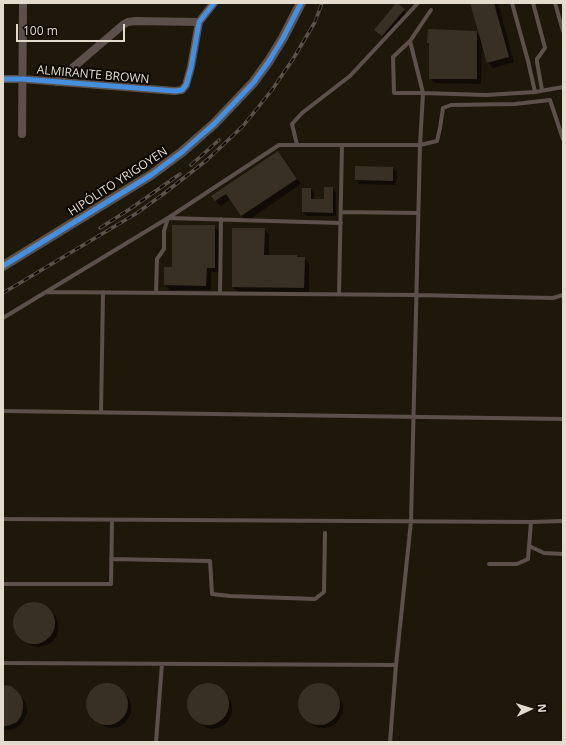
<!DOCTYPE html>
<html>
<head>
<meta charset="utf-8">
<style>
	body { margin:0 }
	#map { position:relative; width:566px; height:745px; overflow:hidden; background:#1e180a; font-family:"Open Sans",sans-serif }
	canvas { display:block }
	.frame { position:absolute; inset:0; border:4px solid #e3dccd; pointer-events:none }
	.north { position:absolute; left:510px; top:689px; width:40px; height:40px; -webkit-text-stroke:3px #0b0701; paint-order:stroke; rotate:86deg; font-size:11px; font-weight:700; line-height:16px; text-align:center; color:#e3dccd }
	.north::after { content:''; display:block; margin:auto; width:14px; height:18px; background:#e3dccd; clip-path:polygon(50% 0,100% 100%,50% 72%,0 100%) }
	.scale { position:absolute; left:16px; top:24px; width:109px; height:18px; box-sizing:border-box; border:2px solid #e3dccd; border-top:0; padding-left:5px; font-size:12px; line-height:14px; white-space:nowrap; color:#e3dccd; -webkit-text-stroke:3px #0b0701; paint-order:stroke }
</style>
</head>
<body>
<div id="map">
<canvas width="566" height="745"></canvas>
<div class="frame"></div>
<div class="north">N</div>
<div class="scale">100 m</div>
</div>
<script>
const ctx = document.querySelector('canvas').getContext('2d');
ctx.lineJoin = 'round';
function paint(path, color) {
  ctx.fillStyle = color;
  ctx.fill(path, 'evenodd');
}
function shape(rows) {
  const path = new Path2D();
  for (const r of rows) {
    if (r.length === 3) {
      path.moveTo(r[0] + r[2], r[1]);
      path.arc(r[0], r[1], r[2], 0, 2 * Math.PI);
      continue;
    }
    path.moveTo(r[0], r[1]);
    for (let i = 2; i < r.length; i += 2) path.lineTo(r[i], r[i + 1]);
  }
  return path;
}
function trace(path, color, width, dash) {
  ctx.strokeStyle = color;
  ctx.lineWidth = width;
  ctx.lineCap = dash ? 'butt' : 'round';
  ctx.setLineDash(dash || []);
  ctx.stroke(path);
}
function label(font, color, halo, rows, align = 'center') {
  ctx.font = font + ' "Open Sans",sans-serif';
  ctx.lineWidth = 4;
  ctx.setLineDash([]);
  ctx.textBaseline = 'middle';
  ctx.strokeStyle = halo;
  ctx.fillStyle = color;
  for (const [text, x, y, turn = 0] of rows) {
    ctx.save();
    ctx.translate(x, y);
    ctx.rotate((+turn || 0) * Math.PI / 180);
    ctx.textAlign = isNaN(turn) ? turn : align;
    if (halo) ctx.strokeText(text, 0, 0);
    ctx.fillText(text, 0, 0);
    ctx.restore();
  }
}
const shadow = shape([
	[471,3,498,3,514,62,493,68,488,63,482,43,481,84,435,83,430,78,430,45,428,42,477,32,480,36],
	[397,4,408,14,387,39,379,33],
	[278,152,283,157,301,184,247,221,242,216,231,199,221,206,216,201,213,196],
	[393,168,397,172,396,185,359,184,356,180],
	[333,188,336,192,336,216,307,216,303,212,311,189,314,193,314,200,325,200],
	[214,226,219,232,219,272,211,272,211,290,170,290,165,285,173,268],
	[264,229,269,234,269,256,297,256,299,258,304,258,309,263,309,292,238,292,233,287],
	[29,603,36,603,42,604,47,607,56,617,58,623,58,630,56,637,52,642,46,645,39,647,33,646,27,643,18,634,15,628,14,622,16,615,19,610,24,606],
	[109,684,115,685,120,689,129,698,131,705,131,712,129,718,125,723,119,727,112,728,106,727,100,724,95,720,91,715,88,709,88,703,89,697,92,691,97,687,102,685],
	[210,684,216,686,221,689,230,699,232,705,232,712,230,718,226,724,220,727,213,729,207,728,201,724,197,720,192,716,189,710,189,703,190,697,193,692,198,688,204,685],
	[320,684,326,686,332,689,340,699,343,705,343,712,340,718,336,723,330,727,324,728,317,727,311,724,302,715,300,710,299,703,300,697,303,692,308,687,314,685],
	[3,686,20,695,24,700,27,707,27,713,24,720,20,725,14,729,8,730,3,729]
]);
const building = shape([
	[396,3,397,3,405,9,382,36,374,30],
	[470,3,494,3,509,57,487,63],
	[428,29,477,31,477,79,429,79,429,43,427,43],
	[278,151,297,179,241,216,226,194,215,201,211,196],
	[355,166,393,167,393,181,355,180],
	[324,187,333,187,333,213,302,212,302,188,311,188,311,199,324,199],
	[172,225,215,225,215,268,207,268,206,286,164,285,164,267,172,267],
	[232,228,265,228,264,255,297,255,297,257,305,257,304,288,232,287],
	[34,623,21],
	[208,704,21],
	[319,704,21],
	[107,704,21],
	[3,685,11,686,16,690,21,696,23,702,23,709,21,716,17,722,10,725,3,727]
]);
const service = shape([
	[512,3,528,61,535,92],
	[533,3,544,44,545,48,537,59,537,62,542,90],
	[555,3,563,31],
	[410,41,423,93,394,93,393,57,410,41,431,10],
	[297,145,292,124,302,113,350,76,418,3],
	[341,212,418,213],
	[46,292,416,295,553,298,563,295],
	[156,293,157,259,164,249,164,231,168,218,341,223],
	[220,293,221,219],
	[339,294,342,145],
	[3,318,168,218,279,145,420,145,437,141,440,128,443,108,451,105,515,104,550,100,563,139],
	[3,411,563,419],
	[101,412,103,292],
	[3,519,531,522,563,521],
	[529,546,544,553,563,554],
	[111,559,210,561,212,594,230,596,315,599,324,592,325,533],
	[489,564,517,564,528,559,531,522],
	[3,584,111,584,112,520],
	[3,663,396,665],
	[156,742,162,664],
	[390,742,396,665,411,521,420,145,423,93,486,95,535,92,563,87]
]);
const minor = shape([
	[3,79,22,79,175,91,182,90,186,85,191,67,199,22,214,3],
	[56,82,124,24,128,22,135,21,199,22],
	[22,134,23,3]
]);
const tertiary = shape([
	[3,266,151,175,182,152,199,137,214,124,253,83,269,61,283,38,301,3]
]);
const rail = shape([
	[191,165,219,140],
	[100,228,130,209,180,174],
	[3,293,137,213,162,195,207,160,243,126,272,90,293,59,315,22,322,3]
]);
const cycleway = shape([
	[3,79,22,79,175,91,182,90,186,85,191,67,199,22,214,3],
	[3,266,151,175,182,152,199,137,214,124,253,83,269,61,283,38,301,3]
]);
const streetNames = [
	["ALMIRANTE BROWN",93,75,5],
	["HIPÓLITO YRIGOYEN",118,182,-33]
];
paint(shadow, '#0007');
paint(building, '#383123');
trace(service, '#5c504a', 4);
trace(minor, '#5c504a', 8);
trace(tertiary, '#5c504a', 10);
trace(rail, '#5a534a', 3.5);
trace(rail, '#0b0701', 2, [6]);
trace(cycleway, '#468fdf', 5);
label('12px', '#e3dccd', '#0b0701', streetNames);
</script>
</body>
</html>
